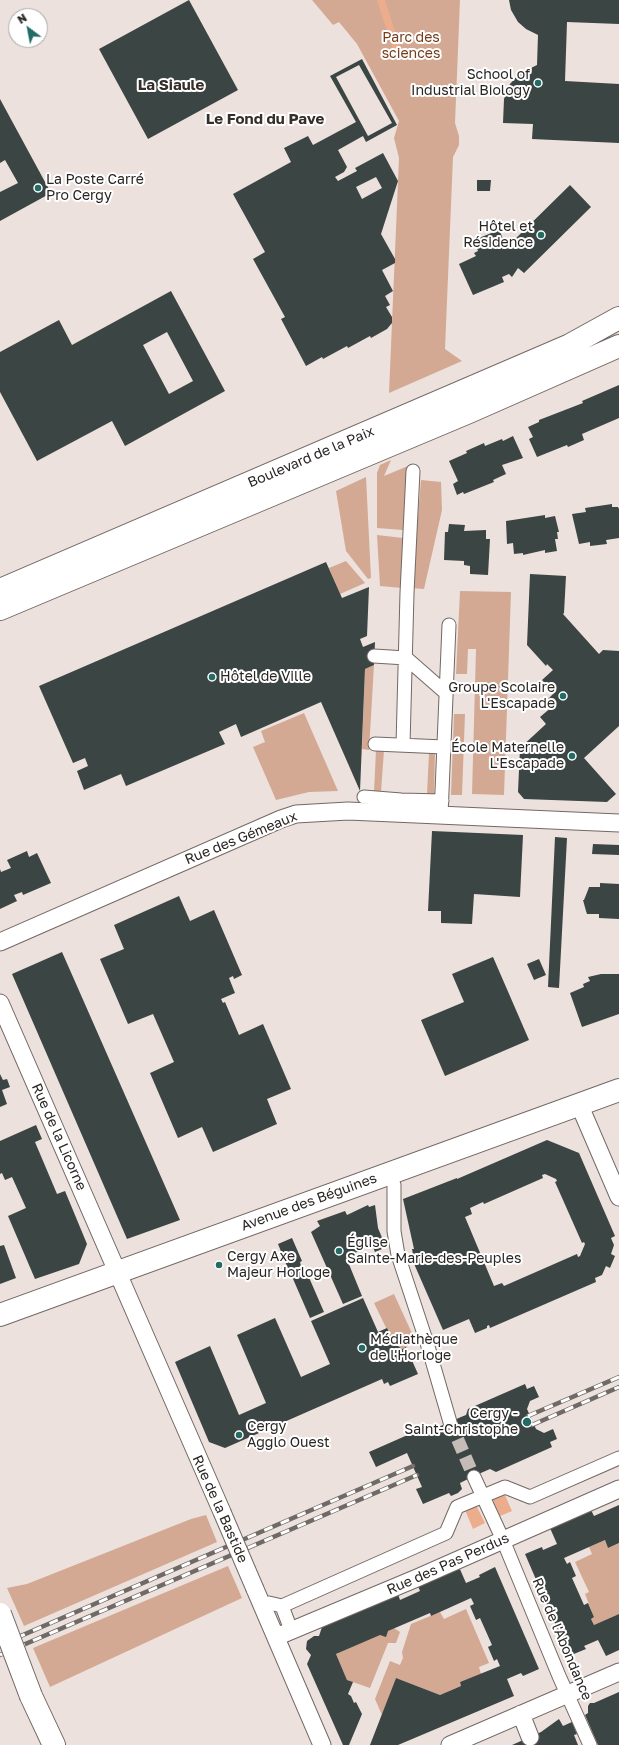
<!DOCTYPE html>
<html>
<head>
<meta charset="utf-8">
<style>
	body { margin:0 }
	#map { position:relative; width:619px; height:1745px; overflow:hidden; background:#ece1dc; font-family:"Golos Text",sans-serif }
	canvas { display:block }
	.north { position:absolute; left:8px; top:8px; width:40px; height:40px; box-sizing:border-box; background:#fff; border:1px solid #a9a8a7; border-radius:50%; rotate:328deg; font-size:11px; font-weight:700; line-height:16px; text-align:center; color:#292523 }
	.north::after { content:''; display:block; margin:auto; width:14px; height:18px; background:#226c65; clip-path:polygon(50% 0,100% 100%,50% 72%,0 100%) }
</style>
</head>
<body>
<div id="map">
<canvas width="619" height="1745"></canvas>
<div class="north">N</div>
</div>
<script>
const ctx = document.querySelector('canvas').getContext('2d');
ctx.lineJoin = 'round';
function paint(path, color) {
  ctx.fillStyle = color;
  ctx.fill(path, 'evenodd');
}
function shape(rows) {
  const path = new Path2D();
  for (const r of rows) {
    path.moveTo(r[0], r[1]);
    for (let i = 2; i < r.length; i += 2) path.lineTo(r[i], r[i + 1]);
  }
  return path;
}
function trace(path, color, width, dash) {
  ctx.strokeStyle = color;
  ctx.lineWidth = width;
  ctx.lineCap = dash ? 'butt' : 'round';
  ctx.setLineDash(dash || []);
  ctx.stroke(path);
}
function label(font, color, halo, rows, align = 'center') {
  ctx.font = font + ' "Golos Text",sans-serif';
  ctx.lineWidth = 4;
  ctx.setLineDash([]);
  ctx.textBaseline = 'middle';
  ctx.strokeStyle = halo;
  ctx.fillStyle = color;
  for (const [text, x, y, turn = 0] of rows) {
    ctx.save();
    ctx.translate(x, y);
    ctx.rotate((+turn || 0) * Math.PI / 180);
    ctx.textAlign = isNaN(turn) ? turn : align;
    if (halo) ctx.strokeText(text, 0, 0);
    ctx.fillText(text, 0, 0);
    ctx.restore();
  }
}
const green = shape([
	[312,0,460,0,455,123,459,136,459,145,453,157,445,349,462,361,389,393,399,158,394,138,399,121,357,44,339,22,333,25],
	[391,460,384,476,408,466,403,530,377,528,377,473,380,465],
	[366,477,371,578,368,579,346,551,336,491],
	[421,480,441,482,442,510,424,589,412,588],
	[377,535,403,538,402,588,380,586],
	[346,561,365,583,340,594,329,568],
	[460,591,511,592,504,795,472,794,476,649,468,649,467,674,456,674],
	[374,665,369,750,362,749,365,669],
	[304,713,338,791,309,792,276,800,253,747,265,742,261,731],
	[454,714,465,714,462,795,451,795],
	[376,750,384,750,381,792,374,792],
	[429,753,435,753,434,794,427,794],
	[394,1294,416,1342,402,1349,398,1346,395,1346,374,1303],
	[206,1515,217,1542,24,1626,7,1588,27,1584,191,1519],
	[605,1540,608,1548,619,1543,619,1614,594,1625,591,1619,594,1617,585,1594,589,1592,575,1562,592,1554,589,1547],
	[228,1566,242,1598,50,1687,33,1648],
	[466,1609,489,1663,479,1667,481,1674,460,1682,461,1686,440,1695,396,1678,382,1715,375,1699,390,1661,400,1665,403,1658,402,1652,411,1624,440,1612,444,1619],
	[394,1628,400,1632,396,1643,388,1643,370,1688,347,1680,336,1654]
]);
const water = shape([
	[377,0,385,0,403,56,396,58],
	[504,1493,512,1511,500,1516,492,1498],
	[476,1505,485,1523,473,1529,465,1510]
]);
const building = shape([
	[189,0,238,90,148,139,99,49],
	[509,0,619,0,619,24,567,22,565,81,619,84,619,143,532,139,533,124,503,123,504,99,510,84,519,74,537,65,538,35,526,29,518,22,511,10],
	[362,59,397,125,366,142,363,136,338,150,347,167,344,172,335,177,338,181,357,171,355,168,383,153,398,181,381,234,395,259,395,263,382,270,393,291,385,296,390,305,386,307,392,317,392,323,387,329,371,338,370,336,348,348,347,346,323,359,322,357,306,366,281,319,285,317,253,259,265,252,233,194,291,162,284,148,308,136,313,145,356,122,330,76],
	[359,65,392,123,368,136,336,77],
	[376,177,382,188,362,199,356,187],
	[0,99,51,193,0,221,0,192,18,183,5,160,0,163],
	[477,180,491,180,490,191,477,191],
	[570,185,591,207,524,273,518,268,512,277,509,274,502,277,504,282,473,295,459,264,476,256,474,253,478,251,474,240,499,230,507,247],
	[171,291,225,391,125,446,112,421,37,461,0,392,0,352,59,320,72,345],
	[167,332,193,381,169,394,143,345],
	[619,385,619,418,582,434,584,440,568,447,567,445,537,457,529,439,533,437,528,427,539,422,539,420,583,403,582,401],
	[513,436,523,458,502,465,506,474,493,480,494,482,464,494,463,492,457,495,453,484,458,481,449,461,467,453,466,451,484,443,485,446,502,439,503,441],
	[612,504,612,507,618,507,619,509,619,538,606,540,607,544,590,546,590,542,579,544,572,514,586,512,585,508],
	[545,515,545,518,555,516,559,532,557,532,558,539,555,539,557,551,545,553,545,550,523,555,523,553,514,554,513,543,507,544,506,521],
	[449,524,465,525,464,531,486,530,486,539,490,539,488,575,470,574,470,566,464,565,464,561,444,560,445,532,448,532],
	[326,562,342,598,369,587,367,636,360,639,363,647,375,642,374,665,365,669,360,791,321,702,241,737,236,724,219,732,225,744,126,786,121,774,84,790,77,771,88,766,85,758,73,763,39,686],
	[530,574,566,576,564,613,563,614,599,654,603,650,619,651,619,726,584,758,616,794,607,802,524,799,518,792,520,748,546,724,540,717,553,706,547,700,554,693,542,680,553,670,547,664,546,666,527,645],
	[432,831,523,835,520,897,474,894,472,924,441,923,441,911,428,911],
	[555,837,567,838,559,988,548,987],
	[593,844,619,845,619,855,592,854],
	[27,851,29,857,37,853,51,883,23,895,22,892,14,895,17,901,0,909,0,869,1,872,11,868,7,860],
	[600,883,619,884,619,919,599,918,599,914,587,914,586,911,583,900,584,900,588,890,589,887,600,887],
	[179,896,190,921,214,910,242,975,234,979,233,976,229,978,235,993,221,999,223,1003,225,1002,239,1035,263,1024,291,1089,267,1099,277,1124,213,1152,202,1127,178,1138,150,1073,174,1062,153,1014,128,1024,100,959,124,949,114,925],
	[62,952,180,1220,127,1239,12,974],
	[493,957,529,1040,445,1076,421,1020,464,1002,452,974],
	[539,959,546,975,534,980,527,964],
	[601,974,619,974,619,1014,582,1027,570,993,584,987,583,984,590,981,588,977],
	[0,1074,3,1080,7,1079,10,1087,2,1090,7,1104,0,1107],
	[36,1125,42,1139,35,1142,57,1194,65,1191,87,1244,79,1264,35,1279,8,1216,26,1208,12,1177,5,1180,2,1173,0,1174,0,1141],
	[547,1140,579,1153,615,1236,611,1238,614,1245,611,1254,615,1256,610,1268,606,1266,602,1275,595,1278,596,1282,490,1328,489,1325,487,1326,487,1328,475,1333,469,1319,443,1330,415,1266,412,1249,414,1249,403,1199,457,1178,457,1179],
	[545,1174,556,1179,557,1181,555,1182,563,1200,582,1243,584,1242,585,1244,580,1256,578,1257,577,1254,504,1286,502,1283,494,1286,465,1217,472,1214,470,1208,483,1202,484,1204,543,1178,542,1175],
	[368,1205,369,1207,375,1205,378,1228,383,1240,379,1242,382,1249,375,1252,372,1245,346,1257,362,1296,343,1304,311,1232,320,1226,317,1221,345,1211,347,1215],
	[292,1238,302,1261,300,1262,301,1266,289,1271,278,1244],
	[4,1245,16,1278,0,1284,0,1246],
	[304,1266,324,1312,310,1318,290,1272],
	[363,1298,378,1332,387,1328,395,1346,398,1346,402,1349,406,1347,418,1374,390,1386,388,1382,384,1384,382,1379,225,1448,209,1442,175,1362,210,1346,239,1415,266,1403,237,1335,275,1318,301,1377,330,1364,311,1321],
	[525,1384,527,1389,534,1386,539,1397,530,1401,527,1409,536,1429,544,1433,553,1429,557,1439,550,1442,552,1447,496,1472,490,1469,474,1476,460,1483,462,1489,458,1493,451,1496,449,1493,423,1504,416,1489,422,1487,407,1453,376,1467,369,1452,428,1426,434,1429,461,1417,466,1415,468,1409],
	[619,1505,619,1543,608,1548,605,1540,564,1558,567,1564,570,1562,576,1576,572,1578,584,1605,588,1603,594,1617,591,1619,594,1625,619,1614,619,1650,606,1656,598,1640,584,1646,586,1649,569,1656,525,1554,542,1547,543,1550,557,1544,550,1528,591,1510,594,1516],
	[459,1567,466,1583,480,1577,479,1575,495,1567,539,1669,523,1676,521,1673,507,1679,514,1696,398,1745,370,1745,396,1678,440,1695,461,1686,460,1682,500,1666,497,1659,494,1661,488,1647,492,1645,480,1618,476,1620,470,1606,474,1604,471,1598,431,1616,430,1613,388,1631,386,1637,380,1635,336,1654,347,1680,353,1682,348,1694,351,1696,354,1703,356,1702,362,1714,349,1745,343,1745,307,1664,311,1655,306,1649,307,1641,314,1636,319,1636,322,1627,398,1594,400,1600,420,1591,418,1586],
	[619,1692,619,1745,598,1745,585,1715,588,1713,588,1706,590,1703,594,1703],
	[559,1719,563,1726,572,1722,577,1734,574,1735,578,1745,512,1745,541,1732]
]);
const pedestrianTunnel = shape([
	[450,1422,474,1477]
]);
const pedestrian = shape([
	[374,656,406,658,446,693],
	[375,744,444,747],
	[403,745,407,593,413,471],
	[364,797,401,800,400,813],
	[401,800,442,801],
	[441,815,449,625],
	[389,1173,394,1185,394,1231,398,1255,427,1343,450,1422],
	[474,1477,503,1540,559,1676,590,1745],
	[269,1603,282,1606,446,1533,457,1507,505,1487,530,1497,619,1458],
	[282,1606,288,1622]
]);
const minor = shape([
	[0,942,281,819,296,814,348,811,619,823],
	[0,1003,222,1512],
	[579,1104,619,1197],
	[255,1589,322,1745],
	[276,1637,417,1578,619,1489],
	[521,1714,530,1737],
	[450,1745,619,1672]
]);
const tertiary = shape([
	[0,1315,619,1090],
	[31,1696,54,1745]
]);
const secondary = shape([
	[0,590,570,345,619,318],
	[0,609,469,412,619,346]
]);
const rail = shape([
	[528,1416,619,1377],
	[532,1425,619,1387],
	[0,1645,413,1466],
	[0,1655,417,1475]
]);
const minorBridge = shape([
	[222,1512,255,1589]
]);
const tertiaryBridge = shape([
	[0,1614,31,1696]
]);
const markers = [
	[538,83,4,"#226c65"],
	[38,188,4,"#226c65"],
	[541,235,4,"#226c65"],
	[212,677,4,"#226c65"],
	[563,696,4,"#226c65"],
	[572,756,4,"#226c65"],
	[339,1251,4,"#226c65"],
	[219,1265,4,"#226c65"],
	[362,1348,4,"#226c65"],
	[527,1422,5,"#226c65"],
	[239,1435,4,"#226c65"]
];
const parkNames = [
	["Parc des",411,38],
	["sciences",411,54]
];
const poiNames = [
	["School of",530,75,"right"],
	["Industrial Biology",530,91,"right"],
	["La Poste Carré",46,180],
	["Pro Cergy",46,196],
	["Hôtel et",533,227,"right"],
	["Résidence",533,243,"right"],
	["Hôtel de Ville",220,677],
	["Groupe Scolaire",555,688,"right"],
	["L'Escapade",555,704,"right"],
	["École Maternelle",564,748,"right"],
	["L'Escapade",564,764,"right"],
	["Église",347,1243],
	["Sainte-Marie-des-Peuples",347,1259],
	["Cergy Axe",227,1257],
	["Majeur Horloge",227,1273],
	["Médiathèque",370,1340],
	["de l'Horloge",370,1356],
	["Cergy -",518,1414,"right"],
	["Saint-Christophe",518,1430,"right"],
	["Cergy",247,1427],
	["Agglo Ouest",247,1443]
];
const streetNames = [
	["Boulevard de la Paix",311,457,-23],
	["Rue des Gémeaux",241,838,-22],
	["Rue de la Licorne",59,1137,66],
	["Avenue des Béguines",309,1202,-20],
	["Rue de la Bastide",220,1509,66],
	["Rue des Pas Perdus",448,1564,-24],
	["Rue de l'Abondance",562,1639,67]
];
const neighbourhoodNames = [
	["La Siaule",171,85],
	["Le Fond du Pave",265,119]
];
paint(green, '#d3a993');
paint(water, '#ecad8c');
paint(building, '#3b4544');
trace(pedestrianTunnel, '#c5bbb7', 13, [13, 6]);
trace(pedestrian, '#726864', 15);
trace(minor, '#726864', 19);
trace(tertiary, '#726864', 24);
trace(secondary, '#726864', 24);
trace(pedestrian, '#fff', 13);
trace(minor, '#fff', 17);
trace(tertiary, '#fff', 22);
trace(secondary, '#fff', 22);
trace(rail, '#706a67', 4.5);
trace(rail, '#fff', 3, [9]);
trace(minorBridge, '#726864', 19, []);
trace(tertiaryBridge, '#726864', 24, []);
trace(minorBridge, '#fff', 17);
trace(tertiaryBridge, '#fff', 22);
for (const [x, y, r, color] of markers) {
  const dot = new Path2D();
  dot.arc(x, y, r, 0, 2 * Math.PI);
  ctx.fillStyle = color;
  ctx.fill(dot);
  trace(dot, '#fff', 1.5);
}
label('14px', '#763c1a', '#fff', parkNames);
label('14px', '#292523', '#fff', poiNames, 'left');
label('14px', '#292523', '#fff', streetNames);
label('bold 15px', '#362e2a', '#fff', neighbourhoodNames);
</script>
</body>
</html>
